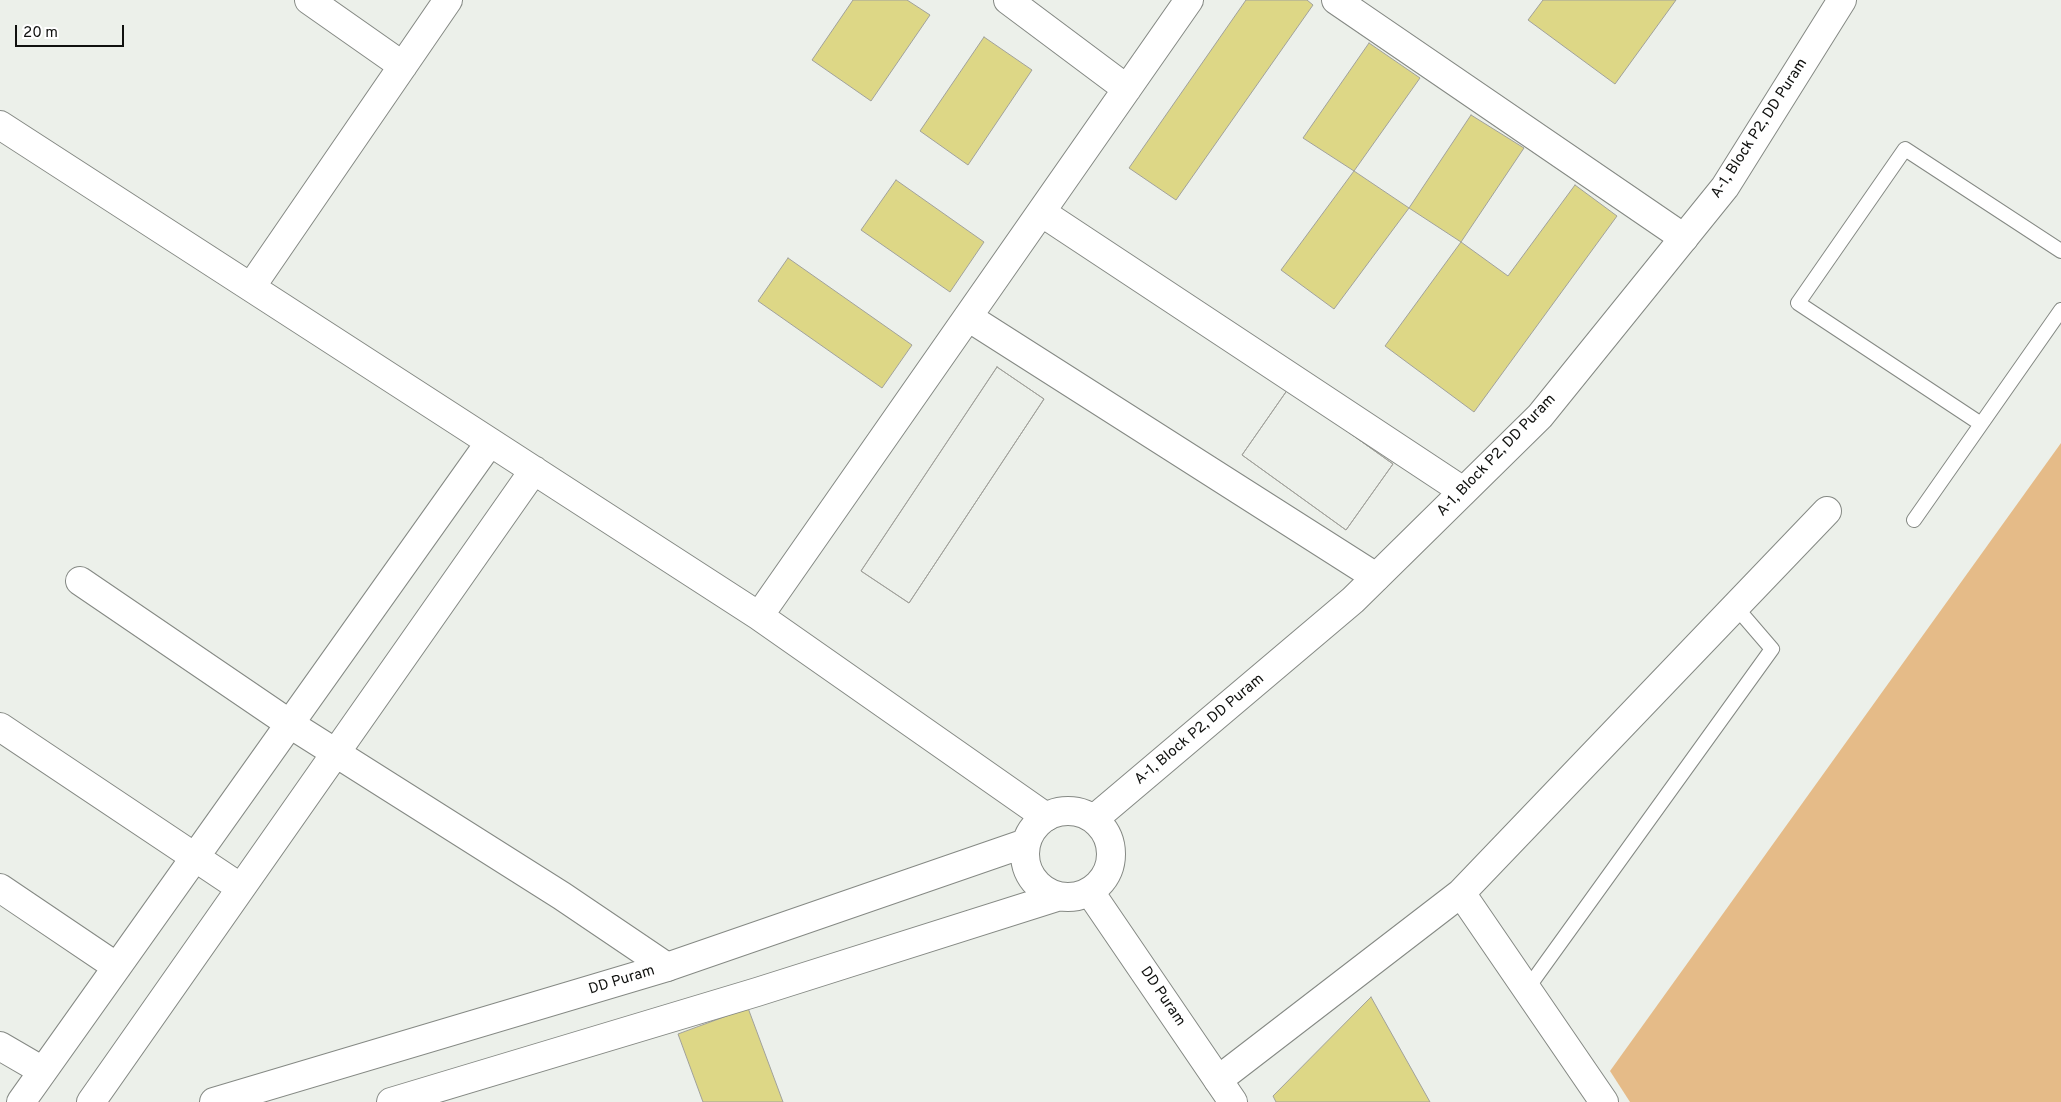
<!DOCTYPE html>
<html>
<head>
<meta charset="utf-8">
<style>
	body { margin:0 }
	#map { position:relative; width:2061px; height:1102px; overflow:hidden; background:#ecf0ea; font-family:Overpass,sans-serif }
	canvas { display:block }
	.scale { position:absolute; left:15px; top:25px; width:109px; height:22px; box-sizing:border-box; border:2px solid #10110f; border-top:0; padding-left:6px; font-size:15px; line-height:18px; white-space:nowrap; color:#10110f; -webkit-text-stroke:4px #fff; paint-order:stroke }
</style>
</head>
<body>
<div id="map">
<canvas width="2061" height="1102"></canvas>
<div class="scale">20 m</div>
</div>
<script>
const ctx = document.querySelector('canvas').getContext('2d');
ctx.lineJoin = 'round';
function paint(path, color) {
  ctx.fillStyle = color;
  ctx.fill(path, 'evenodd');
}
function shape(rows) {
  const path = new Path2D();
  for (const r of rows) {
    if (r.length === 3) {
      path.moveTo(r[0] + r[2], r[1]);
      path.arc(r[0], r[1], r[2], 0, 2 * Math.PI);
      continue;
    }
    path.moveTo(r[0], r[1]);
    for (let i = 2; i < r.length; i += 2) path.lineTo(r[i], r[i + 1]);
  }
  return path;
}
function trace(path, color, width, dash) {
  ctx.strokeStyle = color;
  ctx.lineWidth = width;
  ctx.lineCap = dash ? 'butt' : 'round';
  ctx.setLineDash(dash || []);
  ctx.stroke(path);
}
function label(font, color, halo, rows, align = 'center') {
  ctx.font = font + ' Overpass,sans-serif';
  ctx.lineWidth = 4.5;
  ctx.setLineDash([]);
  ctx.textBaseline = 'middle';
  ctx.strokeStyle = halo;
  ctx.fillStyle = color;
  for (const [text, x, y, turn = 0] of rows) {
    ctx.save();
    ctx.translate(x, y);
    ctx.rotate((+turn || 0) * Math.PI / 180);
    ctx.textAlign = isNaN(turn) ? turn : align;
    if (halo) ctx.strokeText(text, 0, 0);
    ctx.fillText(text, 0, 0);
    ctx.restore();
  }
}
const green = shape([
	[2061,443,2061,1102,1630,1102,1610,1071]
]);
const building = shape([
	[853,0,907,0,930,15,871,101,812,60,853,0],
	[1246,0,1307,0,1313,5,1176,200,1129,168,1246,0],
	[1543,0,1676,0,1615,84,1528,20,1543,0],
	[984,37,1032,70,968,165,920,131,984,37],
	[1369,43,1420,78,1354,171,1303,138,1369,43],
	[1471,115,1524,148,1461,242,1409,208,1471,115],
	[1354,171,1409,208,1334,309,1281,270,1354,171],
	[896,180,984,242,950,292,861,230,896,180],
	[1575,185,1617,216,1474,412,1385,346,1461,242,1508,276,1575,185],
	[788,258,912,345,882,388,758,301,788,258],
	[997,367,1044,399,909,603,861,571,997,367],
	[997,367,1044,399,909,603,861,571,997,367],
	[1288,389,1393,464,1346,530,1242,455,1288,389],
	[1288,389,1393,464,1346,530,1242,455,1288,389],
	[1371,997,1430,1102,1276,1102,1273,1096,1371,997],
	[748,1008,783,1102,703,1102,678,1034,748,1008]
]);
const service = shape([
	[1981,424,1798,303,1905,149,2061,251],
	[1914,520,2061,310],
	[1527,989,1772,649,1735,606]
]);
const minor = shape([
	[309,0,403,66],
	[1008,0,1127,89],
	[1336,0,1684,238],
	[0,125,759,616,1046,817],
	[1041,212,1463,491],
	[251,287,448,0],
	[968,317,1376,577],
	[80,581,290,724,562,896,667,967],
	[759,616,1189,0],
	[0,727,241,888],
	[0,888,117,967],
	[1461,893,1604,1102],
	[0,1046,43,1071],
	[1218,1080,1461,893,1827,511],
	[21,1102,490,442],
	[91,1102,534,470]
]);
const tertiary = shape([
	[1068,854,43],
	[1094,819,1353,600,1540,416,1725,187,1842,0],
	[1090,892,1233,1102],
	[214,1102,667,967,1026,843],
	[391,1102,757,992,1057,897]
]);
const streetNames = [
	["A-1, Block P2, DD Puram",1760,129,-57],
	["A-1, Block P2, DD Puram",1497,456,-46],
	["A-1, Block P2, DD Puram",1200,730,-40],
	["DD Puram",622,981,-17],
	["DD Puram",1162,997,56]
];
paint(green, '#e5bb88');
paint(building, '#ddd786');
trace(building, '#a1a19b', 1);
trace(service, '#858984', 16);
trace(minor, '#858984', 30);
trace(tertiary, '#858984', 30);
trace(service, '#fff', 14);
trace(minor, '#fff', 28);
trace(tertiary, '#fff', 28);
label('15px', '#10110f', '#fff', streetNames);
</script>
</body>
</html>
